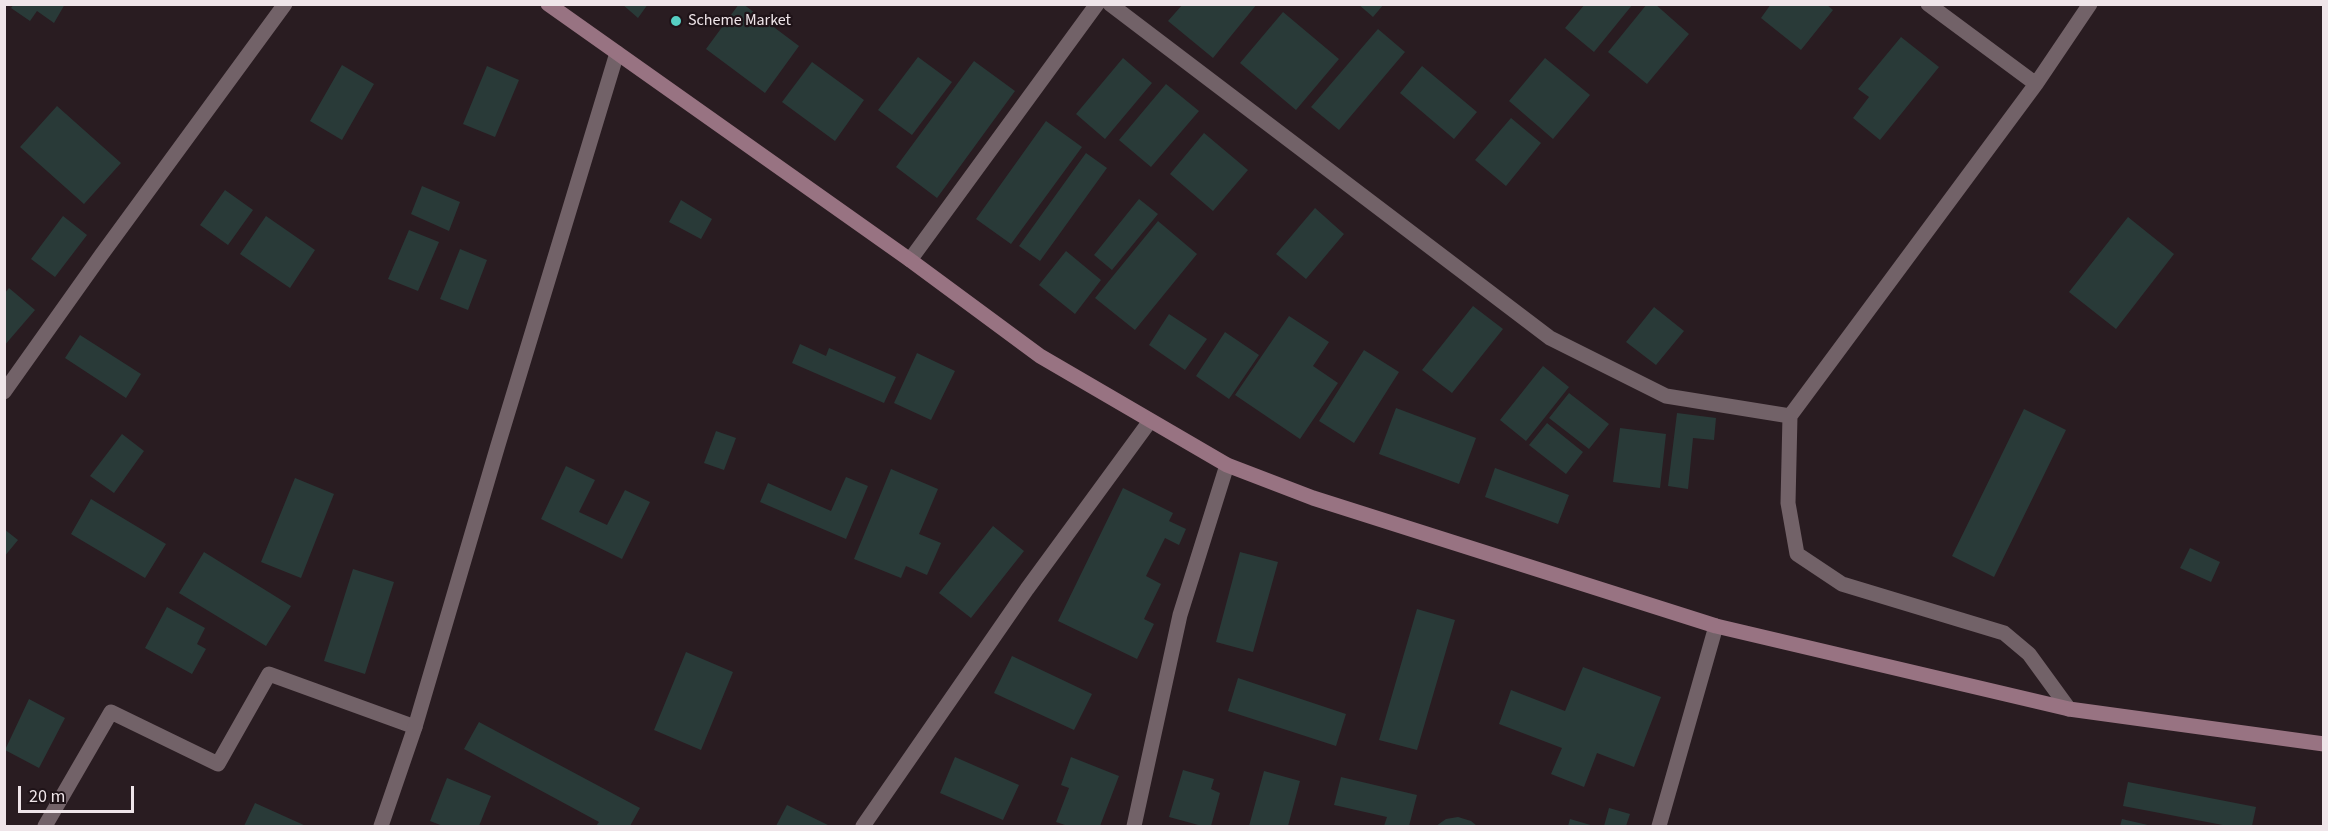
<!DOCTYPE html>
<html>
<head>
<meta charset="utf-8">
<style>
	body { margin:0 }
	#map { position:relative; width:2328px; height:831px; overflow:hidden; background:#291c21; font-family:"Source Sans 3",sans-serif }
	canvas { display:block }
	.frame { position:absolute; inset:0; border:6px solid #efe5e9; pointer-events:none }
	.scale { position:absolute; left:18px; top:786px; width:116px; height:27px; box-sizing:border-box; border:3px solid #efe5e9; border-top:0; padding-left:8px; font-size:18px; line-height:21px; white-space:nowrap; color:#efe5e9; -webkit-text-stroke:4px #1f1318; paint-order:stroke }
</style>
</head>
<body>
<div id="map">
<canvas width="2328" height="831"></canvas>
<div class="frame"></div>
<div class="scale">20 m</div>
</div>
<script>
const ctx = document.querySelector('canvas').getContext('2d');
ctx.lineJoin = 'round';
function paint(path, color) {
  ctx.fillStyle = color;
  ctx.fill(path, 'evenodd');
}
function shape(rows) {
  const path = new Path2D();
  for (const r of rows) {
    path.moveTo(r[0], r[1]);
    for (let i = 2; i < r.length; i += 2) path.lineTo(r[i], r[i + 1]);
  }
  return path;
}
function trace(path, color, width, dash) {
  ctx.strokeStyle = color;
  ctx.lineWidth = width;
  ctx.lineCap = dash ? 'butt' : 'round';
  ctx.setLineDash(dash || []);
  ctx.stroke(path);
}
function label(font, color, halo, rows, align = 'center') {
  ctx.font = font + ' "Source Sans 3",sans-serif';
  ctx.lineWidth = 4.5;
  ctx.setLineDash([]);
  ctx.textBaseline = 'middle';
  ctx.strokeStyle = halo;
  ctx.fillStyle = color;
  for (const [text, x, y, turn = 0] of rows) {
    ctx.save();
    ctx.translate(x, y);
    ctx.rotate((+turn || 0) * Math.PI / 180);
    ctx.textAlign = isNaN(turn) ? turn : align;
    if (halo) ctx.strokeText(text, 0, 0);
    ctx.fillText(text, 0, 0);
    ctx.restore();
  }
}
const building = shape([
	[14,4,65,4,54,23,37,11,30,21,11,8],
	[622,4,648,4,638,18],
	[739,4,743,4,799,46,765,93,706,49],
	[1183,4,1257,4,1213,58,1168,21],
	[1358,4,1384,4,1373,17],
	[1585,4,1633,4,1594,52,1565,28],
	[1647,4,1655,4,1689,34,1647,84,1608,52],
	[1771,4,1826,4,1833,10,1801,50,1761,18],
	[1283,12,1339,59,1296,110,1240,63],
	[1378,29,1405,52,1339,130,1311,107],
	[1901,37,1939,67,1880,140,1853,118,1869,97,1858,89],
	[918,57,952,82,912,135,878,110],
	[1123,58,1152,83,1105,139,1076,114],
	[1545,58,1590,95,1553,139,1509,101],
	[974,61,1015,91,937,198,896,167],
	[812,62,864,100,835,141,782,102],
	[342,65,374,84,342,140,310,121],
	[487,66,519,80,495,137,463,124],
	[1422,66,1477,112,1454,139,1400,93],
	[1166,84,1199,111,1151,167,1119,140],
	[57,106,121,163,84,204,20,147],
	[1511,118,1541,143,1506,186,1475,160],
	[1046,121,1082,147,1011,244,976,219],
	[1204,133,1248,170,1213,211,1170,174],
	[1086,153,1107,168,1040,261,1019,246],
	[422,186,460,202,449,231,411,214],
	[225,190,253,210,228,245,200,225],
	[1139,199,1158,214,1112,270,1094,255],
	[681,200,712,219,701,239,669,222],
	[1315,208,1344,234,1306,279,1276,254],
	[63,216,87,235,55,277,31,259],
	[266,216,315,250,290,288,240,254],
	[2128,217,2174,254,2116,329,2069,292],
	[1158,221,1197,254,1135,330,1095,298],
	[409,230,439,242,418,291,388,279],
	[460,249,487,260,468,310,440,299],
	[1066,251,1101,280,1075,314,1039,285],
	[9,288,35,310,4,346,4,294],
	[1473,306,1503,329,1452,393,1422,370],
	[1654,307,1684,331,1656,365,1626,342],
	[1169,314,1207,339,1185,370,1149,345],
	[1289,316,1329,342,1313,366,1338,383,1300,439,1235,395],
	[1225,332,1259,355,1229,399,1196,376],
	[80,335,141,374,126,398,65,358],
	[800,344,826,356,829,348,896,377,884,403,792,363],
	[1364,350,1399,372,1354,443,1319,421],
	[917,353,955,371,931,420,894,403],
	[1543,366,1569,387,1526,441,1500,420],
	[1569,393,1609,424,1589,449,1549,418],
	[1396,408,1476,438,1459,484,1379,454],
	[2024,409,2066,430,1994,577,1952,556],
	[1677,413,1716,418,1714,440,1693,438,1688,489,1668,486],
	[1547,423,1583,452,1566,474,1529,445],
	[1620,428,1666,434,1660,488,1613,482],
	[716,431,736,438,724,470,704,463],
	[122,434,144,451,114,493,90,476],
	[566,466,595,480,579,512,607,525,625,490,650,502,622,559,541,519],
	[1495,468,1569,495,1558,524,1485,497],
	[891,469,938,489,919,534,941,543,927,575,906,566,901,578,854,559],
	[846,477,868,486,846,539,760,502,768,483,831,511],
	[295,478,334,494,301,578,261,562],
	[1123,488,1173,513,1169,521,1186,529,1179,545,1165,538,1146,576,1161,584,1144,619,1154,624,1137,659,1058,621],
	[91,499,166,544,145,578,71,534],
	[993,526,1024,551,971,618,939,593],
	[4,529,18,540,4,557],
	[2190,548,2220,562,2211,582,2180,568],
	[204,552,291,606,266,646,179,593],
	[1240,552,1278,562,1253,652,1216,642],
	[353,569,394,582,365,674,324,661],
	[167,607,205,628,197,644,206,649,192,674,145,648],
	[1417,609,1455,620,1417,750,1379,740],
	[686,652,733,672,701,750,654,730],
	[1012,656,1092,694,1074,730,994,693],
	[1583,667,1661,697,1634,767,1597,753,1584,787,1551,774,1562,748,1499,724,1511,690,1565,711],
	[1238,678,1346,714,1336,746,1228,711],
	[29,699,65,718,39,768,5,750],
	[479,722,640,808,630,826,596,826,599,822,464,749],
	[955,757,1019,785,1003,820,940,793],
	[1071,757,1119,776,1100,826,1068,826,1056,822,1069,788,1061,785],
	[1183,770,1214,779,1211,789,1220,793,1211,826,1202,826,1169,817],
	[1264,771,1300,781,1288,826,1249,826],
	[1341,777,1417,795,1409,826,1384,826,1387,817,1334,805],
	[447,778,491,796,479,826,443,826,430,821],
	[2128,782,2256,807,2252,826,2228,826,2123,806],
	[255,803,306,826,244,826],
	[787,805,830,826,776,826],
	[1609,808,1630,814,1626,826,1604,826],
	[1458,817,1471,821,1477,826,1436,826,1446,819],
	[1570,819,1594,826,1568,826],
	[2122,819,2152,826,2120,826]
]);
const service = shape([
	[45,826,111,712,218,764,269,674,415,727]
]);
const minor = shape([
	[1110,4,1550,338,1666,396,1790,416],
	[1928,4,2036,84],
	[910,260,1097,4],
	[4,392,102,254,285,4],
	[2069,709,2029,654,2004,633,1842,584,1797,554,1788,503,1790,416,2036,84,2090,4],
	[381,826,415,727,498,445,617,53],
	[863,826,1027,589,1150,421],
	[1134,826,1180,615,1227,465],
	[1659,826,1716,626]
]);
const secondary = shape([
	[548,4,910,260,1040,356,1227,465,1313,498,1716,626,2069,709,2324,744]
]);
const markers = [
	[676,21,6,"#56cec3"]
];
const poiNames = [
	["Scheme Market",688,21]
];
paint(building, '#293a38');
trace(service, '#726268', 15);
trace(minor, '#726268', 15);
trace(secondary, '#987382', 15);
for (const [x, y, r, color] of markers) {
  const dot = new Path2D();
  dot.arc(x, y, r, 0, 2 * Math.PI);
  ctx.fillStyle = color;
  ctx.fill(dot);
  trace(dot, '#1f1318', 2);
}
label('16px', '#efe5e9', '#1f1318', poiNames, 'left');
</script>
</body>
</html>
